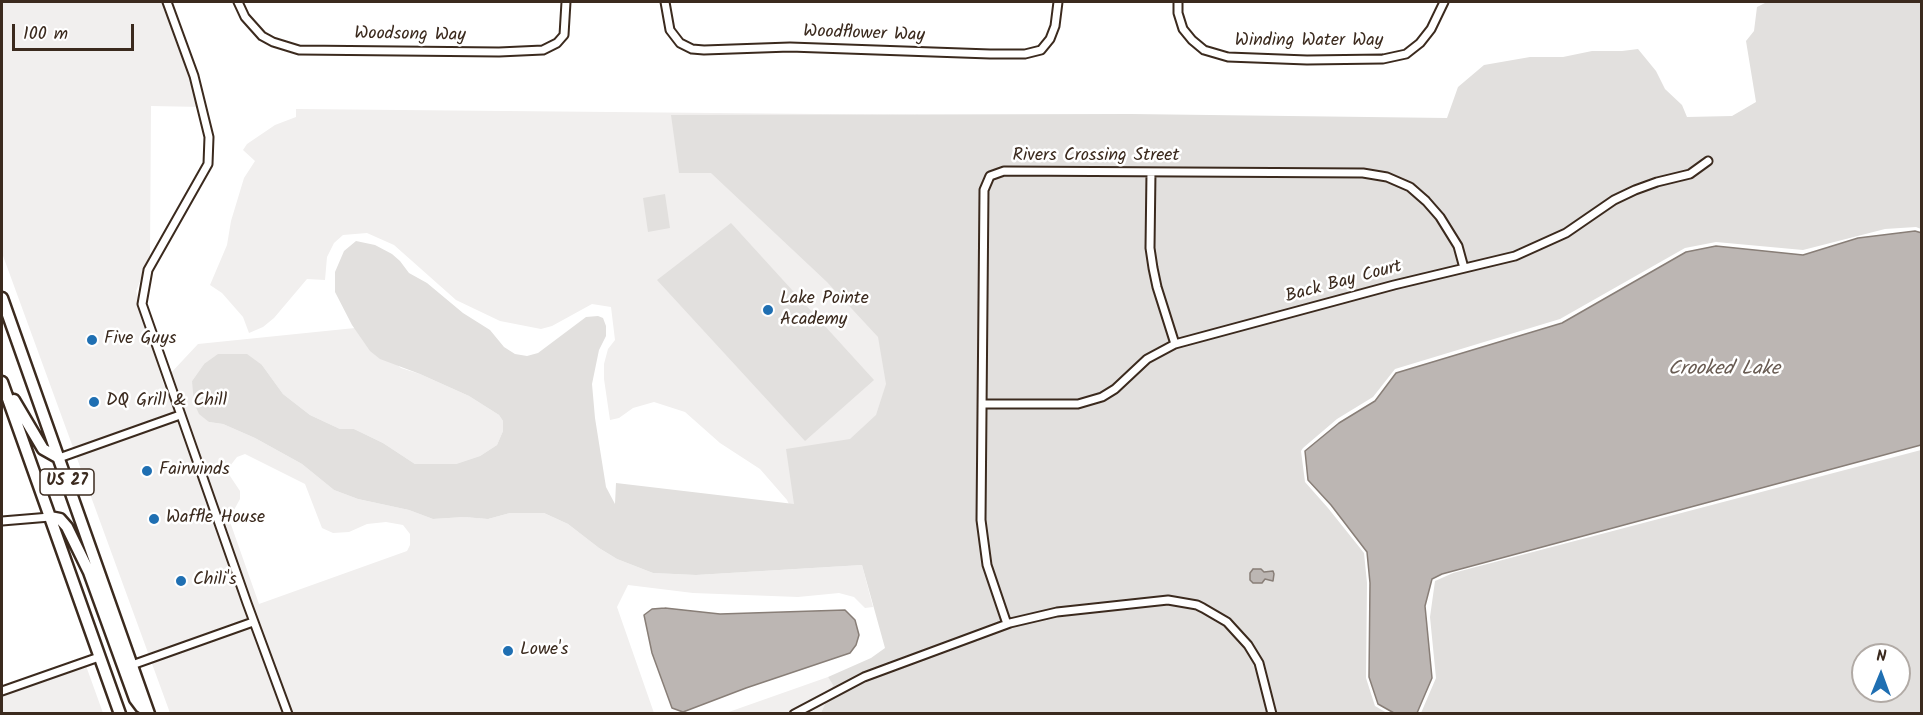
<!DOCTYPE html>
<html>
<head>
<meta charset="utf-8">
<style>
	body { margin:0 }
	#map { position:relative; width:1923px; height:715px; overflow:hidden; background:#fff; font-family:Kalam,sans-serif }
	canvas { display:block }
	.frame { position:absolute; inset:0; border:3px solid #3b2a1e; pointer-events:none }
	.north { position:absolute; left:1851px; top:643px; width:60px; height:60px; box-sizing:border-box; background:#fff; border:2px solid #b1aaa5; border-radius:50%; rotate:1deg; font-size:16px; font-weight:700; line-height:24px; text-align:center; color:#3b2a1e }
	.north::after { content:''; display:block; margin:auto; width:21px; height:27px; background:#1f6fb2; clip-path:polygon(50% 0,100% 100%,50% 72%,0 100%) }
	.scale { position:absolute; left:12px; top:24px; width:122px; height:27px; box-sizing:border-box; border:3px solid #3b2a1e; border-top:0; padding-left:8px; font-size:18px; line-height:21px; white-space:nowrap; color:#3b2a1e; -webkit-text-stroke:4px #fff; paint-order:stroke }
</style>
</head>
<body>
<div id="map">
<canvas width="1923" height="715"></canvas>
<div class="frame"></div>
<div class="north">N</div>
<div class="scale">100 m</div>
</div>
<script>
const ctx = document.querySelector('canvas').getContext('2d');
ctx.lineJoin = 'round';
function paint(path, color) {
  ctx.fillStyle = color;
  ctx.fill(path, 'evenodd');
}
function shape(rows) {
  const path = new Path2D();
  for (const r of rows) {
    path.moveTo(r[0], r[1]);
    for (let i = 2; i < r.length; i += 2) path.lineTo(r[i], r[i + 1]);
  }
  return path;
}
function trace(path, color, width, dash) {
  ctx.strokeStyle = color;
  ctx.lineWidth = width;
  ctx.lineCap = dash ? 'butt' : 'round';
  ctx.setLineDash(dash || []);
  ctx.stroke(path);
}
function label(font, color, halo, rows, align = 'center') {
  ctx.font = font + ' Kalam,sans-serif';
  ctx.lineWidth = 5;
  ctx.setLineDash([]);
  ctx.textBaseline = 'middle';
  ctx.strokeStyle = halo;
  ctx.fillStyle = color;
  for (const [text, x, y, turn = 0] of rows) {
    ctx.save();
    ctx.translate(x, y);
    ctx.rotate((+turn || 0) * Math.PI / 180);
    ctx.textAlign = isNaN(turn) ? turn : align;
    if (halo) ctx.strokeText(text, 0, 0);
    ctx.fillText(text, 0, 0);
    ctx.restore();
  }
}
const built = shape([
	[2,2,163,2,203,107,151,106,150,257,136,291,164,386,169,375,198,344,355,328,360,335,401,368,420,374,469,396,499,415,503,421,503,431,497,445,480,456,456,464,415,464,383,443,354,429,340,429,310,415,283,394,262,365,204,364,192,381,209,422,223,424,255,438,302,464,334,490,358,499,409,510,433,519,464,517,488,519,510,513,544,513,568,524,599,548,617,559,653,573,696,575,862,565,873,607,865,608,854,597,839,593,798,597,693,593,628,585,617,607,654,713,170,713,2,253],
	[245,454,305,484,322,528,333,533,349,532,367,524,386,522,403,525,410,534,410,545,407,551,259,604,229,519,240,499,240,491,230,476,230,466,237,457],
	[296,109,925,115,923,370,794,515,787,500,760,469,720,443,685,412,654,402,633,408,619,418,610,420,604,379,604,364,608,349,615,340,611,307,592,304,552,326,541,329,500,321,456,300,394,245,367,233,343,235,334,243,327,257,325,280,307,279,274,318,263,327,249,333,243,317,222,293,210,285,227,245,231,221,244,178,255,161,243,150,247,144,275,125,296,117],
	[85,663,103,713,2,714,2,693],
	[828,677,833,685,821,713,723,714]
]);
const green = shape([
	[1767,2,1921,2,1921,229,1916,227,1885,229,1803,250,1716,242,1685,248,1560,319,1395,369,1373,397,1337,419,1303,448,1301,451,1305,482,1328,508,1364,553,1367,583,1366,678,1375,706,1387,713,821,713,833,685,828,677,871,658,885,648,862,565,696,575,653,573,617,559,599,548,568,524,544,513,510,513,488,519,464,517,433,519,409,510,358,499,334,490,302,464,255,438,223,424,209,422,199,414,194,403,192,381,204,364,218,354,247,354,262,365,283,394,310,415,340,429,354,429,383,443,415,464,456,464,480,456,497,445,503,431,503,421,499,415,469,396,420,374,380,359,370,351,352,325,335,292,335,272,344,251,356,241,375,245,392,254,400,261,409,273,427,283,463,313,490,330,504,347,515,354,527,356,538,353,586,317,598,316,603,318,606,326,606,336,599,350,592,384,595,418,606,487,615,504,616,483,794,504,786,449,850,439,876,415,886,384,878,337,827,282,711,173,679,173,671,115,1131,114,1447,118,1458,87,1484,65,1530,57,1563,57,1592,51,1622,51,1638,49,1656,71,1665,89,1682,105,1687,117,1732,116,1756,102,1746,41,1754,31,1757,7],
	[665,194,670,228,648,232,643,198],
	[731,223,874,380,805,441,657,280],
	[1921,450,1921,713,1421,713,1436,678,1430,617,1435,581,1453,573],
	[1863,655,1899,655,1899,691,1863,691]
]);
const water = shape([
	[1915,231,1922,233,1921,445,1442,574,1432,579,1425,606,1432,678,1417,713,1394,713,1378,704,1369,677,1370,583,1367,552,1331,505,1308,480,1305,451,1339,423,1375,401,1396,373,1562,323,1686,252,1716,246,1803,255,1858,238,1915,231],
	[1253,569,1261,569,1264,572,1273,571,1274,574,1273,581,1265,579,1262,583,1253,583,1250,580,1250,573,1253,569],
	[665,608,720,614,845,610,855,620,859,635,856,645,850,653,746,688,683,712,672,708,652,653,644,615,652,609,665,608]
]);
const minor = shape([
	[167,2,194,76,209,137,208,164,148,270,142,304,247,603,288,714],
	[238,2,245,17,262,36,273,42,299,50,499,52,543,50,557,43,564,35,566,2],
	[665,2,670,30,680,43,692,49,704,50,790,47,990,54,1025,54,1041,50,1050,39,1055,26,1058,2],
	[1178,2,1178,13,1183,29,1192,40,1204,50,1228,57,1307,60,1383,59,1406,54,1420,43,1431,29,1444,2],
	[1151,172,1150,248,1153,268,1157,287,1175,344],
	[982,404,1078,404,1102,397,1115,389,1147,359,1175,344,1394,285,1515,256,1566,233,1614,200,1635,190,1657,182,1690,174,1708,161],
	[59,458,180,415],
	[2,521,50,517],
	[1007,624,987,565,981,520,984,190,990,176,1004,171,1363,173,1387,177,1410,187,1426,201,1440,217,1458,246,1464,268],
	[132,665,253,622],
	[2,691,99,657],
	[794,714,864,677,1010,623,1057,612,1168,600,1197,605,1203,608,1227,622,1248,645,1259,663,1272,714]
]);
const trunk = shape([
	[2,298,149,714],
	[2,382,120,714],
	[14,400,43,449,59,458],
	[50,517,60,519,67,527,89,572,135,699,141,707,148,711]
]);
const markers = [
	[768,310,6,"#1f6fb2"],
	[92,340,6,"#1f6fb2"],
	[94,402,6,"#1f6fb2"],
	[147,471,6,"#1f6fb2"],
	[154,519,6,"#1f6fb2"],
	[181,581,6,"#1f6fb2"],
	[508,651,6,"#1f6fb2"]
];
const shields = [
	[67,482,54]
];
const shieldNames = [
	["US 27",67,482]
];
const streetNames = [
	["Woodflower Way",864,35,2],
	["Woodsong Way",410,36,1],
	["Winding Water Way",1309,42],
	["Rivers Crossing Street",1096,157],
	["Back Bay Court",1344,283,-15]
];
const poiNames = [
	["Lake Pointe",780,300],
	["Academy",780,321],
	["Five Guys",104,340],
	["DQ Grill & Chill",106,402],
	["Fairwinds",159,471],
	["Waffle House",166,519],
	["Chili's",193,581],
	["Lowe's",520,651]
];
const waterNames = [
	["Crooked Lake",1724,371]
];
paint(built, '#f1efee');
paint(green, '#e2e0de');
paint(water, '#bcb6b3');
trace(water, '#887e77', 1.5);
trace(minor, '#3b2a1e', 11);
trace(trunk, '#3b2a1e', 15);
trace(minor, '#fff', 7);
trace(trunk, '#fff', 10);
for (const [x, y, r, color] of markers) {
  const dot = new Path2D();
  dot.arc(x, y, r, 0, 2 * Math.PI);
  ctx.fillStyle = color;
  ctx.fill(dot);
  trace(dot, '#fff', 2);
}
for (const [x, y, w] of shields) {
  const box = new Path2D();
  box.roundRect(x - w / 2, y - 13, w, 26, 4.5);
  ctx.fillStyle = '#fff';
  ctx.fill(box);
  trace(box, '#3b2a1e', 1.5);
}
label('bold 16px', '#3b2a1e', null, shieldNames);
label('18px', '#3b2a1e', '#fff', streetNames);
label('18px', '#3b2a1e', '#fff', poiNames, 'left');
label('italic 20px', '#685b52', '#fff', waterNames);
</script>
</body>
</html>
